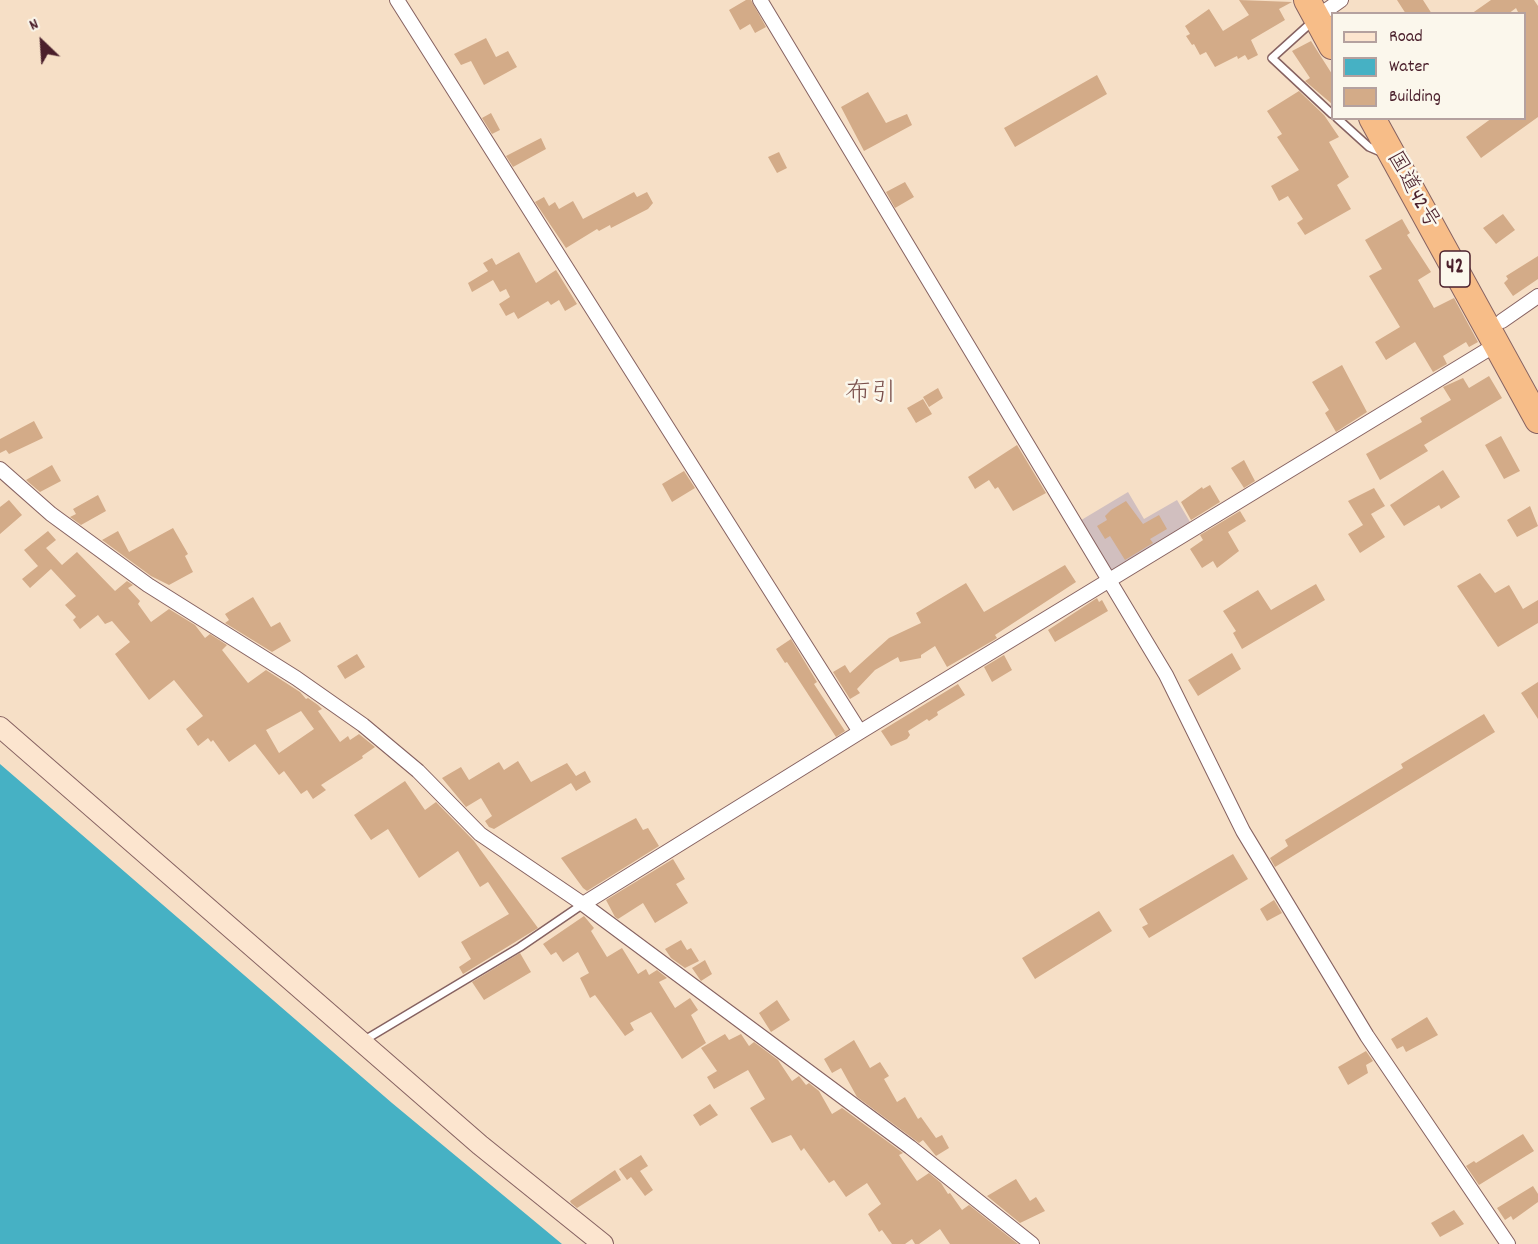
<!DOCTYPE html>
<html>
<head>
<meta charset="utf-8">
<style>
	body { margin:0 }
	#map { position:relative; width:1538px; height:1244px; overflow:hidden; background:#f6dfc6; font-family:Dekko,sans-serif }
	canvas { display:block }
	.legend { position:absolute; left:1331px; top:12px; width:195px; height:108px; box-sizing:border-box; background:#fbf7ec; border:2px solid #b4a19f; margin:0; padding:8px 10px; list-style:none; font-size:18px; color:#4a1f2b }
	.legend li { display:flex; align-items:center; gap:12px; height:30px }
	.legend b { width:30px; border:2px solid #b4a19f }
	.north { position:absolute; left:12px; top:12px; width:60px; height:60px; -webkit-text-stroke:4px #fbf7ec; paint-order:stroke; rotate:335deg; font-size:16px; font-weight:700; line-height:24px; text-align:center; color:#4a1f2b }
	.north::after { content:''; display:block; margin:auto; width:21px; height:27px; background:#4a1f2b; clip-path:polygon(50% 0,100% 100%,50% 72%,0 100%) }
</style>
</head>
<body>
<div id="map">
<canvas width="1538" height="1244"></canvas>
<ul class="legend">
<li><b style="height:8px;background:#fce5cf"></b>Road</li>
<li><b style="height:16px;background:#46b1c4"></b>Water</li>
<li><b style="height:16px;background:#d3ab88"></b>Building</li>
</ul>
<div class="north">N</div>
</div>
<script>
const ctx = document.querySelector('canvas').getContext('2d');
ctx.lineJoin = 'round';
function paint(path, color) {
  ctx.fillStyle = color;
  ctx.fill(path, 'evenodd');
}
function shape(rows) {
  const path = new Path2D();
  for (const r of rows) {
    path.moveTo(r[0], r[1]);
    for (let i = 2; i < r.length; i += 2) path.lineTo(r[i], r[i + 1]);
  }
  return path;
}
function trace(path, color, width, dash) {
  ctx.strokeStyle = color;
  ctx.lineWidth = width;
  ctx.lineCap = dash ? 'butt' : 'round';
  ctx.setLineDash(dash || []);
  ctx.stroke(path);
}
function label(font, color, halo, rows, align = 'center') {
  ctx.font = font + ' Dekko,"Klee One",sans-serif';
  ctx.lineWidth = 5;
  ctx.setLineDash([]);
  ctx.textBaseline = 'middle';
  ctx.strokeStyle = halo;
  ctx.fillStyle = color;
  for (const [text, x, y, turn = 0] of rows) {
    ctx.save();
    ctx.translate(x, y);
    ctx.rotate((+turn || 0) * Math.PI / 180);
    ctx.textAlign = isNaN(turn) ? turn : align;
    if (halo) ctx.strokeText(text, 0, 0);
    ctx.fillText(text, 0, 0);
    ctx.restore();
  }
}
const industrial = shape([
	[1128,492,1144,519,1177,500,1193,527,1110,577,1078,522]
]);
const water = shape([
	[0,764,392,1103,562,1244,0,1244]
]);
const building = shape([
	[746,0,751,0,766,27,755,33,750,24,740,30,729,10],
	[1239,0,1292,2,1279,9,1285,20,1251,40,1258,55,1248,60,1245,55,1238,59,1237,56,1215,67,1206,52,1200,55,1194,44,1192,45,1186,36,1190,34,1185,26,1209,9,1223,31,1249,15],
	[1397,0,1423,0,1432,14,1406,14],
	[1491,0,1534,0,1538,6,1538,117,1481,158,1466,137,1492,118,1524,118,1524,14,1519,14,1516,8,1508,14,1471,14],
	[486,38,496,57,508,51,517,67,484,85,471,61,461,65,454,54],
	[1311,41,1332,74,1332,104,1305,81,1310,78,1292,51],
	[1097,75,1107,94,1015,147,1004,128],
	[1299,91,1324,115,1339,137,1329,142,1349,177,1337,185,1351,209,1305,235,1297,223,1303,219,1288,196,1279,201,1271,186,1299,170,1277,137,1282,134,1267,111],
	[868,92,886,123,907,114,912,125,864,151,841,107],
	[491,113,500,130,492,134,482,118],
	[541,138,546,149,513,167,506,156],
	[779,152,787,168,777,173,768,157],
	[905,182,914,197,895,208,886,192],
	[634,192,637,197,647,192,653,203,648,209,611,228,610,225,599,231,597,229,566,248,535,202,544,197,549,206,555,202,559,209,573,201,583,219],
	[1503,214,1515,230,1496,244,1483,228],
	[1402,219,1410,233,1407,235,1431,272,1418,280,1434,308,1454,298,1478,342,1469,347,1466,342,1443,356,1447,364,1433,372,1415,342,1386,360,1375,342,1400,327,1369,276,1382,269,1365,240],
	[519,252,536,283,556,270,577,304,565,311,559,300,551,305,548,301,518,319,514,312,506,316,499,304,510,297,506,289,500,292,493,280,472,292,468,283,488,271,483,263,492,258,496,265],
	[1538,256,1538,279,1513,296,1504,283,1508,279,1506,276],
	[1342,365,1367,412,1336,432,1325,413,1329,410,1312,382],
	[1489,376,1502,398,1424,445,1428,451,1380,480,1366,454,1422,422,1420,418,1451,400,1443,387,1463,378,1469,388],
	[938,388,943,398,929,407,923,397],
	[923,399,932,414,916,423,907,408],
	[34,421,43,438,9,454,6,450,0,453,0,439],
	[1501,436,1520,471,1504,479,1485,445],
	[1017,445,1046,493,1013,511,998,487,995,489,989,480,975,489,968,477],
	[1244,460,1255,481,1244,488,1231,468],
	[52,465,61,481,40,492,26,480],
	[1443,470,1460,497,1441,509,1439,505,1404,526,1390,505],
	[684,471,695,488,672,502,662,484],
	[1210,485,1220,502,1191,520,1181,502,1202,487,1203,489],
	[1374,488,1385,506,1371,514,1385,537,1360,553,1348,534,1363,525,1348,501],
	[98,495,106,511,81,525,70,517,76,514,73,509],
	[9,500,22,515,0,534,0,507],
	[1126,501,1143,524,1159,515,1167,529,1150,539,1153,543,1125,560,1110,536,1105,539,1097,526,1107,520,1105,516,1111,510],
	[1530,506,1538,526,1517,537,1507,520],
	[1240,511,1246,521,1228,532,1239,551,1217,568,1213,561,1202,568,1190,549,1203,540,1200,535],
	[173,528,188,554,185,556,193,572,169,585,151,576,102,540,118,531,129,552],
	[48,531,56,540,46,548,62,565,77,552,115,591,127,581,133,585,128,588,140,601,138,604,151,622,169,609,195,625,205,638,210,634,227,645,222,650,248,683,266,670,300,692,306,699,308,698,318,705,322,709,318,711,340,742,348,736,350,740,359,734,375,747,362,756,363,758,321,785,326,790,313,799,307,790,301,794,284,771,279,775,255,744,229,762,213,740,211,742,208,738,198,746,186,729,203,716,174,680,149,700,115,654,130,642,112,621,105,624,98,615,80,629,73,620,76,617,65,605,76,596,51,569,30,588,22,579,38,566,24,550],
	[301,711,314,729,279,753,266,730],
	[1065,565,1076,582,995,635,997,638,994,640,947,667,935,646,921,655,921,658,900,662,898,657,875,670,857,689,860,693,850,699,833,672,845,665,850,673,889,638,921,623,916,613,966,583,984,612],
	[1480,573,1495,593,1509,585,1523,609,1538,600,1538,623,1498,647,1457,586],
	[1316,584,1325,600,1242,649,1233,633,1236,631,1223,611,1258,590,1271,610],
	[253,597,271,627,280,622,291,641,272,652,225,623,229,620,225,614],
	[1097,598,1099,602,1102,600,1108,611,1055,642,1048,630],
	[791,639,817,682,814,684,845,731,836,737,787,662,785,663,776,649],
	[1232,653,1241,669,1198,696,1188,680],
	[357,654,365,667,345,679,337,666],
	[1004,655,1012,670,992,682,984,667],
	[1538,682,1538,719,1521,693],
	[958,684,965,695,937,712,938,715,929,721,927,719,908,731,910,735,907,739,891,746,881,731],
	[1484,714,1495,732,1275,867,1270,858,1288,846,1285,840,1403,768,1401,764],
	[518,761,531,782,567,763,576,776,585,771,591,782,576,791,571,783,494,829,489,827,485,821,492,816,481,798,466,807,442,778,461,767,469,780,499,762,504,770],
	[405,781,425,810,436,802,474,841,538,928,463,974,459,967,471,959,461,942,509,914,488,882,480,887,458,851,419,878,388,829,371,840,354,815],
	[636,818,643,830,648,828,659,846,587,891,583,888,561,858],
	[1233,854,1248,879,1149,938,1142,927,1148,924,1139,909],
	[673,859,685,879,676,884,688,903,655,923,643,903,618,919,615,917,606,900],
	[1274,900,1282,913,1267,921,1260,909],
	[1099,911,1112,931,1035,979,1022,958],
	[584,916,594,928,591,931,607,957,622,948,638,974,646,969,649,975,657,970,667,978,659,982,675,1008,690,998,698,1010,691,1015,706,1043,682,1059,651,1012,630,1023,634,1030,625,1036,595,995,590,998,580,978,589,973,578,952,563,962,556,952,551,955,543,944],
	[681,940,687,950,691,948,699,961,685,968,671,958,665,949],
	[520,953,531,972,484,1000,472,982],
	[705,960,712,974,701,981,692,968],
	[777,1000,790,1020,771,1032,759,1013],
	[1427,1017,1438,1035,1406,1052,1403,1046,1397,1049,1391,1039],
	[725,1034,729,1040,741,1034,749,1046,754,1042,778,1060,792,1081,799,1076,806,1085,809,1083,819,1091,832,1114,842,1108,903,1153,899,1155,917,1181,929,1173,941,1183,948,1194,950,1193,962,1210,969,1205,1018,1244,950,1244,940,1229,919,1244,915,1244,912,1239,905,1244,892,1244,882,1230,879,1232,868,1214,881,1204,867,1183,846,1197,834,1180,829,1183,804,1148,801,1151,791,1135,772,1143,750,1108,765,1099,748,1070,714,1089,707,1077,717,1071,701,1048],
	[854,1040,870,1068,880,1062,889,1076,884,1079,897,1102,905,1097,918,1119,921,1117,936,1138,942,1135,949,1148,936,1156,923,1140,919,1143,857,1097,841,1068,832,1073,824,1059],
	[1366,1051,1373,1061,1366,1065,1368,1073,1348,1085,1338,1067],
	[710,1104,718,1115,700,1126,693,1115],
	[1523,1134,1534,1151,1479,1185,1466,1166,1474,1161,1476,1163],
	[641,1155,648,1166,640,1171,653,1190,645,1196,631,1177,627,1180,619,1169],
	[615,1170,621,1180,577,1208,571,1203,570,1201],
	[1016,1179,1030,1201,1036,1197,1045,1211,1020,1223,987,1196],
	[1533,1186,1538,1194,1538,1202,1513,1220,1511,1216,1505,1220,1497,1208],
	[1454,1210,1464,1224,1440,1237,1431,1223]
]);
const lane = shape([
	[1313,21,1272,58,1332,114],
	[1337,118,1369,147,1383,153],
	[363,1041,520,947,583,904]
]);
const street = shape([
	[397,0,860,732],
	[760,0,1166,675,1243,831,1367,1036,1508,1244],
	[1317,17,1341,0],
	[1502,321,1538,296],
	[0,469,51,514,148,585,296,678,363,725,418,771,480,834,583,904,910,1147,1032,1244],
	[583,904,860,732,1497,344]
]);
const secondary = shape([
	[0,727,480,1145,603,1244]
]);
const highway = shape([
	[1307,0,1332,46],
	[1372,118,1538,420]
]);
const shields = [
	[1455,269,30]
];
const shieldNames = [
	["42",1455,269]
];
const streetNames = [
	["国道42号",1411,191,61]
];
const quarterNames = [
	["布引",871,396]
];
paint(industrial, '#d1bfbf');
paint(water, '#46b1c4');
paint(building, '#d3ab88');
trace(lane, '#866261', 10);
trace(street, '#866261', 16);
trace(secondary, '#866261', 22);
trace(highway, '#866261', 28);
trace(lane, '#fff', 7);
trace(street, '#fff', 14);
trace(secondary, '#fce5cf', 20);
trace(highway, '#f7bd88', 26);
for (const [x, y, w] of shields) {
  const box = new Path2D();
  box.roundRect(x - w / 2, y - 18, w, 36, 4.5);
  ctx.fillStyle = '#fbf7ec';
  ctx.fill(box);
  trace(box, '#4a1f2b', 1.5);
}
label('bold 21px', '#4a1f2b', null, shieldNames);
label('22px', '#4a1f2b', '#fbf7ec', streetNames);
label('26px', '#7a504c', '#fbf7ec', quarterNames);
</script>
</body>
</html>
